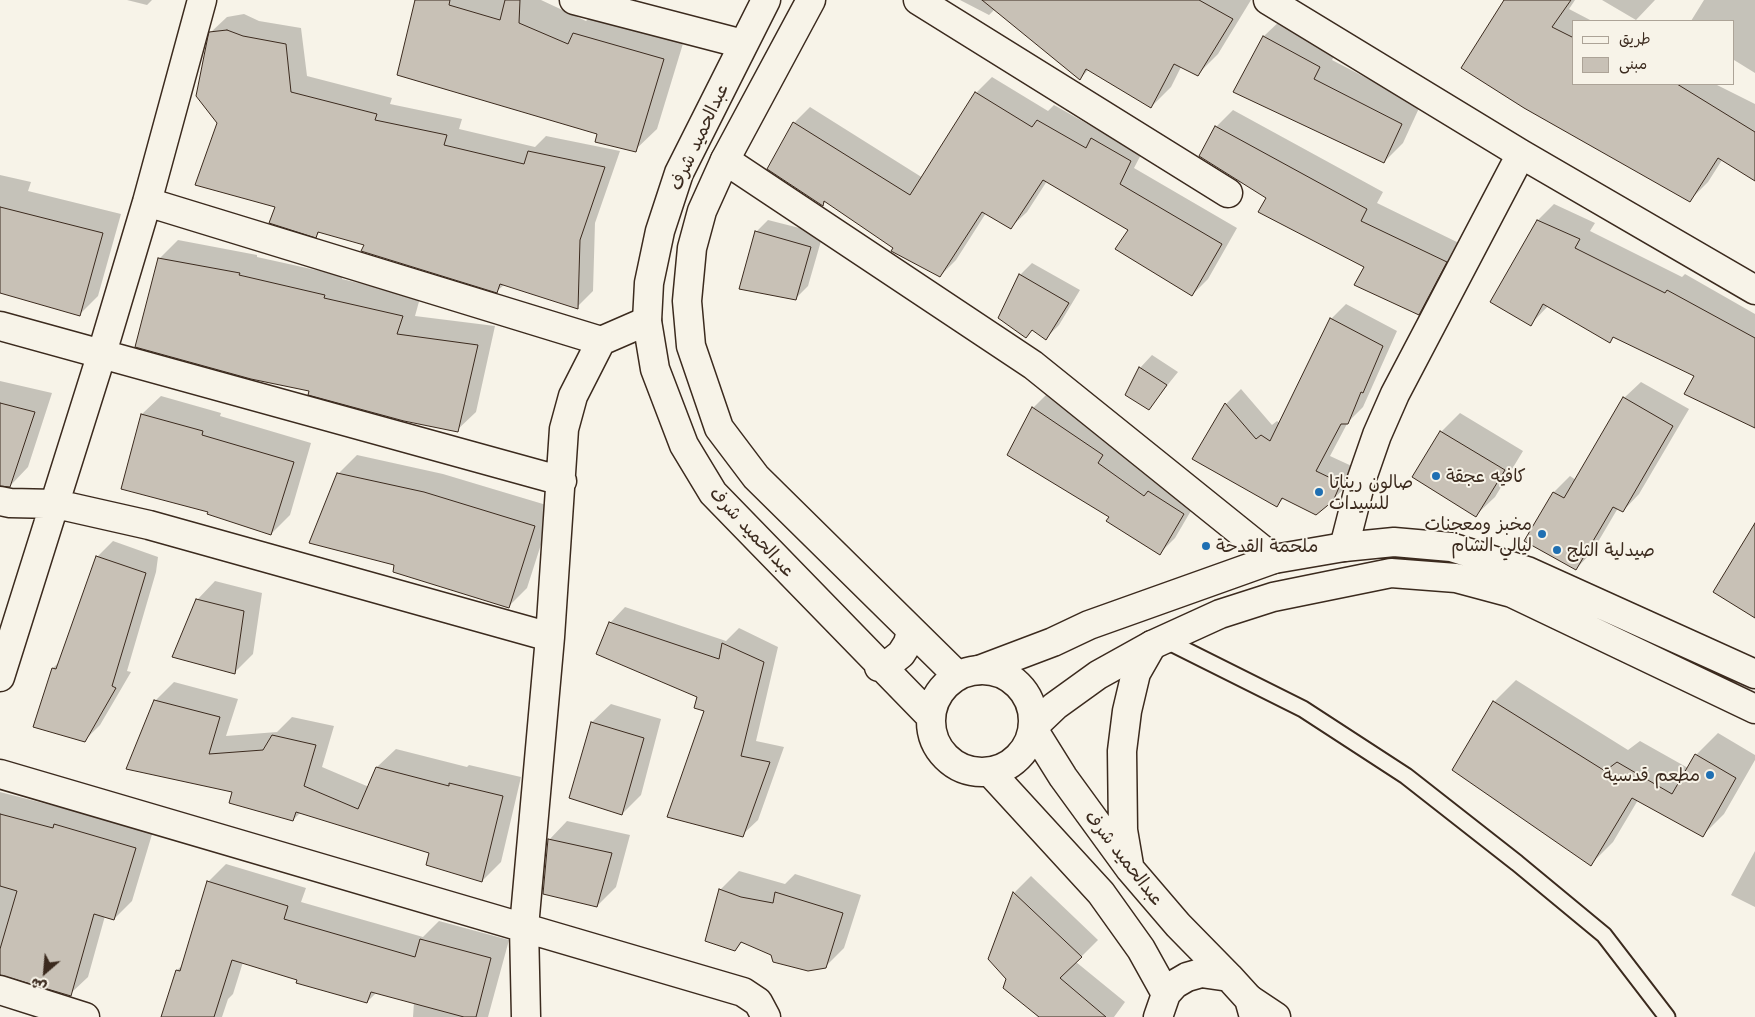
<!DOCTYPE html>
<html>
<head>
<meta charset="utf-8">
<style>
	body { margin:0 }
	#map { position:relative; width:1755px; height:1017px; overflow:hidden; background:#f7f3e8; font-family:Mali,"Playpen Sans Arabic",sans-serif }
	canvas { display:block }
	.legend { position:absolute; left:1572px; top:20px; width:162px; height:65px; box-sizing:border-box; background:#f7f3e8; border:1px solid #aca397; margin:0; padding:6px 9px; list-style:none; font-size:15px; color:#3b2a1e }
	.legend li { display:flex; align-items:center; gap:10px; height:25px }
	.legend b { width:25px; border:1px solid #aca397 }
	.north { position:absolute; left:20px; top:947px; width:50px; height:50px; -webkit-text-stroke:4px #f7f3e8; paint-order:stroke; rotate:207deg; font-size:14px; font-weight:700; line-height:20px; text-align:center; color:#3b2a1e }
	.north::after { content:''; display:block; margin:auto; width:18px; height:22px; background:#3b2a1e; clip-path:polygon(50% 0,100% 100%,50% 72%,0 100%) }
</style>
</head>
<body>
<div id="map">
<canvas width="1755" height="1017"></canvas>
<ul class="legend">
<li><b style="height:6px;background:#f7f3e8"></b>طريق</li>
<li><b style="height:14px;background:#c8c1b6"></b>مبنى</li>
</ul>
<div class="north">ش</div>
</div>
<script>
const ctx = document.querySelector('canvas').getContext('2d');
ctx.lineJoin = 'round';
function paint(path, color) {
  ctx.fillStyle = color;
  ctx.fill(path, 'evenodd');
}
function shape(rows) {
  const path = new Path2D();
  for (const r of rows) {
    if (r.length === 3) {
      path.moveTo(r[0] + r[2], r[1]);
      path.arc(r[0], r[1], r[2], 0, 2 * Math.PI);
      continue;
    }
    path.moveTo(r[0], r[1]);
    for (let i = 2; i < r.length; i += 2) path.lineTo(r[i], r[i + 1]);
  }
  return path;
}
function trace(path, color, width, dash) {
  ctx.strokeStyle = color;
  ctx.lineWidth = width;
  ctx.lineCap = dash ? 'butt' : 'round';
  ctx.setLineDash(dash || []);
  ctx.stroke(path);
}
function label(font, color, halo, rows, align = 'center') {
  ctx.font = font + ' Mali,"Playpen Sans Arabic",sans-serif';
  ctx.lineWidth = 4;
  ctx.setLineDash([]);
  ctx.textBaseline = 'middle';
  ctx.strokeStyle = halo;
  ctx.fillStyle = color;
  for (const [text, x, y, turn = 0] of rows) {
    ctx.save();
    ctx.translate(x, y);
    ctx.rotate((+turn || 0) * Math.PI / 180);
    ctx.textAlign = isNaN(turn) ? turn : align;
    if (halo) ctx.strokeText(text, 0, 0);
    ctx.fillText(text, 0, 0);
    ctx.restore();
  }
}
const shadow = shape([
	[127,0,152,0,147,5],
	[417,0,541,0,586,21,596,12,685,37,657,129,635,150,598,133],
	[960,0,1251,0,1218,54,1198,74,1181,67,1171,87,1151,107,1089,69,1080,79,995,9,989,15],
	[1506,0,1575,0,1569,9,1592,21,1574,21,1574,84,1715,84,1755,104,1755,180,1722,160,1708,182,1690,200,1525,107],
	[1602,0,1655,0,1636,20],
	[1704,0,1755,0,1755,73,1734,60,1734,21,1691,21],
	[244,14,259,21,301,28,307,76,392,98,390,104,462,119,459,129,535,147,546,136,620,151,595,223,593,291,577,307,505,284,497,291,365,244,321,231,316,236,277,207,219,123,210,33,227,17],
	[1283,18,1338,48,1332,60,1420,106,1403,143,1384,162,1235,92,1264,36],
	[992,77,1048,111,1054,105,1100,131,1108,123,1146,145,1134,168,1237,228,1208,279,1192,295,1130,230,1047,181,1027,212,1011,227,986,213,956,260,940,276,826,201,823,205,794,123,810,107,923,178,976,93],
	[1233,110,1383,192,1377,203,1463,245,1436,296,1419,313,1365,266,1267,197,1200,156,1216,127],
	[0,175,31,182,28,191,121,214,98,296,79,315,0,292],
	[1554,204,1595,223,1590,231,1682,277,1685,274,1755,314,1755,426,1696,376,1614,337,1610,341,1548,306,1531,324,1492,302,1538,220],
	[768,220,823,234,808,286,795,299,756,232],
	[178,240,257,255,257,257,343,276,342,279,420,298,415,316,495,326,476,412,457,430,311,390,159,259],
	[1032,263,1080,290,1059,325,1046,338,1033,330,1026,336,1020,275],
	[1346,304,1397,331,1363,407,1348,422,1330,456,1356,468,1348,485,1332,500,1284,498,1277,505,1194,459,1226,404,1241,389,1272,425,1277,421,1280,423,1331,319],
	[1152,355,1178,372,1149,408,1140,368],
	[0,381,52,393,28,467,10,486,0,483],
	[1641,382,1689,409,1639,494,1623,511,1618,508,1592,552,1576,569,1554,492,1570,476,1576,480,1624,398],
	[1049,392,1199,497,1175,538,1159,554,1110,517,1008,454,1033,408],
	[161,396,221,413,220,416,311,443,290,515,271,534,142,414],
	[1460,413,1523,451,1495,497,1476,515,1413,477,1441,432],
	[357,455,443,474,553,507,527,588,508,607,396,565,338,474],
	[113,541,158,557,156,572,127,671,131,672,100,725,84,741,35,726,53,668,59,662,97,557],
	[215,581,262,593,253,654,234,673,197,600],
	[625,607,726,641,739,628,778,647,756,741,784,747,758,820,742,835,706,711,698,696,610,623],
	[1516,680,1628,750,1640,741,1688,768,1696,755,1718,733,1755,755,1755,760,1724,814,1702,836,1638,800,1613,842,1591,864,1453,770,1494,702],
	[174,682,238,699,226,736,277,732,292,717,334,726,322,767,369,787,377,767,396,749,467,767,469,765,521,777,501,862,482,881,431,852,301,812,293,820,234,791,155,701],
	[611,704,661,719,641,795,622,814,570,797,592,722],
	[0,792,70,810,73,807,153,831,132,901,114,919,105,916,88,977,70,994,0,974],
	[567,821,630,835,616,887,597,906,549,840],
	[1755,851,1755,907,1731,895],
	[226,864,306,888,301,902,423,937,439,921,509,940,488,1017,413,1017,414,1002,377,992,367,1002,243,962,233,994,228,999,222,1017,163,1017,177,970,183,965,208,882],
	[739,871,785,884,795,874,861,895,844,948,825,967,772,954,743,941,735,950,720,890],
	[1031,876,1098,940,1076,962,1125,1002,1114,1017,1038,1017,989,959,1014,893]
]);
const building = shape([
	[415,0,450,0,449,5,500,20,505,0,520,0,519,23,568,44,573,33,664,59,636,152,595,142,597,134,397,75,415,0],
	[982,0,1199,0,1233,19,1198,76,1174,64,1151,108,1086,69,1080,80,982,0],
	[1504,0,1571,0,1552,27,1574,38,1574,84,1677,84,1755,132,1755,181,1718,158,1690,202,1524,108,1461,68,1504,0],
	[227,30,243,36,286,44,291,92,377,114,375,120,447,135,444,145,524,164,528,151,605,167,580,240,578,309,500,284,497,293,361,251,364,245,318,232,316,238,269,223,275,207,195,185,217,123,196,96,208,36,209,32,227,30],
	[1263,36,1320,67,1314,79,1402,124,1384,163,1233,92,1263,36],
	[975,92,1032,127,1037,120,1086,148,1091,138,1131,161,1120,184,1222,244,1192,296,1115,249,1128,230,1043,180,1011,229,982,212,940,277,891,251,893,248,824,201,823,206,767,169,793,122,910,195,975,92],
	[1215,126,1367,209,1361,221,1447,262,1419,315,1354,285,1364,267,1258,212,1266,198,1199,156,1215,126],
	[0,207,103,233,80,316,0,293,0,207],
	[1537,220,1580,239,1575,248,1665,293,1667,290,1755,338,1755,428,1684,394,1694,376,1613,337,1610,343,1543,304,1531,326,1490,302,1537,220],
	[755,231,811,247,796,300,739,289,755,231],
	[158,258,240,273,239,275,325,295,324,298,403,316,397,334,478,345,458,432,404,421,308,395,309,391,251,379,135,347,158,258],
	[1019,274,1069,303,1046,340,1032,330,1026,338,998,318,1019,274],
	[1330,318,1383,346,1363,393,1361,392,1348,424,1341,424,1316,471,1341,483,1333,501,1316,515,1282,498,1277,507,1192,459,1225,403,1256,439,1261,435,1270,441,1330,318],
	[1139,367,1167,385,1149,410,1125,395,1139,367],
	[1623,397,1673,426,1623,512,1613,507,1576,570,1524,541,1553,492,1564,498,1623,397],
	[0,403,35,412,10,487,0,486,0,403],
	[1032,407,1103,455,1098,463,1144,496,1148,491,1184,514,1160,555,1106,521,1109,517,1007,455,1032,407],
	[141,414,203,431,202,435,294,462,271,535,207,514,208,512,121,489,141,414],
	[1440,431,1505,470,1476,517,1412,477,1440,431],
	[337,473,424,492,535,526,509,608,393,572,394,565,309,543,337,473],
	[1755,523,1755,618,1713,592,1755,523],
	[96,556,146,573,112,686,116,688,85,742,33,727,52,668,56,669,96,556],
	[196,599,244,611,235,674,172,657,196,599],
	[609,622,719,659,722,643,764,662,741,756,770,762,743,837,667,817,704,711,694,708,697,697,596,654,609,622],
	[154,700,220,717,209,754,263,750,272,735,316,745,304,786,358,809,376,767,449,786,449,783,503,796,482,882,426,865,429,853,296,812,293,821,229,803,232,792,126,769,154,700],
	[1493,701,1605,771,1617,762,1672,794,1695,754,1736,778,1703,837,1632,798,1591,866,1452,770,1493,701],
	[591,722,644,738,622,815,569,798,591,722],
	[0,814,53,828,54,824,136,848,114,920,94,914,71,996,0,975,0,949,17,891,0,886,0,814],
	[548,839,612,853,597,907,543,894,548,839],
	[207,881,288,906,284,919,415,957,420,939,491,958,476,1017,464,1017,371,992,367,1003,296,983,297,980,232,960,214,1017,161,1017,176,970,180,971,207,881],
	[719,889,741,897,773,903,775,892,843,913,826,968,808,971,773,962,771,955,741,942,735,951,705,941,719,889],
	[1013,892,1082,957,1060,978,1106,1017,1039,1017,1003,988,1006,979,988,959,1013,892]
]);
const lane = shape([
	[1161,644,1173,644,1303,709,1406,776,1517,863,1604,935,1667,1017]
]);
const street = shape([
	[574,0,743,44],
	[918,0,1228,193],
	[1268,0,1521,154,1755,290],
	[725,160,1033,365,1274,559],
	[147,202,601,341],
	[0,326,562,481],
	[0,501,10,503,56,504,149,525,550,637],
	[1344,547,1361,481,1377,435,1395,394,1521,154],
	[0,677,102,353,147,202,202,0],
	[0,774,743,992,758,1002,766,1017],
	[0,990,85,1017],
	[526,1017,524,927,550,637,564,429,573,396,601,341,647,321]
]);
const secondary = shape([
	[979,670,1053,642,1089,625,1274,559,1344,547,1394,542,1451,547,1527,571,1755,674],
	[1033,727,1055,706,1098,675,1152,645,1220,614,1273,597,1391,573,1456,578,1512,593,1755,709],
	[1249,999,1276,1017]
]);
const primary = shape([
	[766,0,679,173,660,231,649,283,647,321,655,369,684,445,713,493,931,717],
	[811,0,725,160,702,211,692,248,687,301,691,346,719,428,756,477,958,676],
	[879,667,891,662,901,654,908,643,911,631],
	[982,721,51],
	[1033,729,1063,777,1130,869,1178,925,1229,977],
	[990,772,1101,893,1141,949,1166,994],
	[1129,865,1123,830,1122,751,1127,711,1136,673,1152,645],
	[1158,1017,1166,994,1175,984,1187,977,1201,973,1229,977,1249,999,1254,1017]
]);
const markers = [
	[1436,476,5,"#1f6fb2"],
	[1319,492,5,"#1f6fb2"],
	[1542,534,5,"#1f6fb2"],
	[1206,546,5,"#1f6fb2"],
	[1557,550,5,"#1f6fb2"],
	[1710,775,5,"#1f6fb2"]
];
const streetNames = [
	["عبدالحميد شرف",699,137,-65],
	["عبدالحميد شرف",752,532,47],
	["عبدالحميد شرف",1124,858,52]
];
const poiNames = [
	["كافيه عجقة",1446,476],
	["صالون ريناتا",1329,482],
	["للسيدات",1329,503],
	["مخبز ومعجنات",1532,524,"right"],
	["ليالي الشام",1532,545,"right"],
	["ملحمة القدحة",1216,546],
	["صيدلية الثلج",1567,550],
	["مطعم قدسية",1700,775,"right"]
];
paint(shadow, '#0003');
paint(building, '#c8c1b6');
trace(building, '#3b2a1e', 1);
trace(lane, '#3b2a1e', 19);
trace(street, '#3b2a1e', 31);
trace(secondary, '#3b2a1e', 31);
trace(primary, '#3b2a1e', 31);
trace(lane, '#f7f3e8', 15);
trace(street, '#f7f3e8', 28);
trace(secondary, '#f7f3e8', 28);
trace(primary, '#f7f3e8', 28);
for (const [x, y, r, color] of markers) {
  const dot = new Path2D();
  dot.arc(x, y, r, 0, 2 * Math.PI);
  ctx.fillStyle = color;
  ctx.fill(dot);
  trace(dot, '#f7f3e8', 2);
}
label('18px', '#3b2a1e', '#f7f3e8', streetNames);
label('18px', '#3b2a1e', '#f7f3e8', poiNames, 'left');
</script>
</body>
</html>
